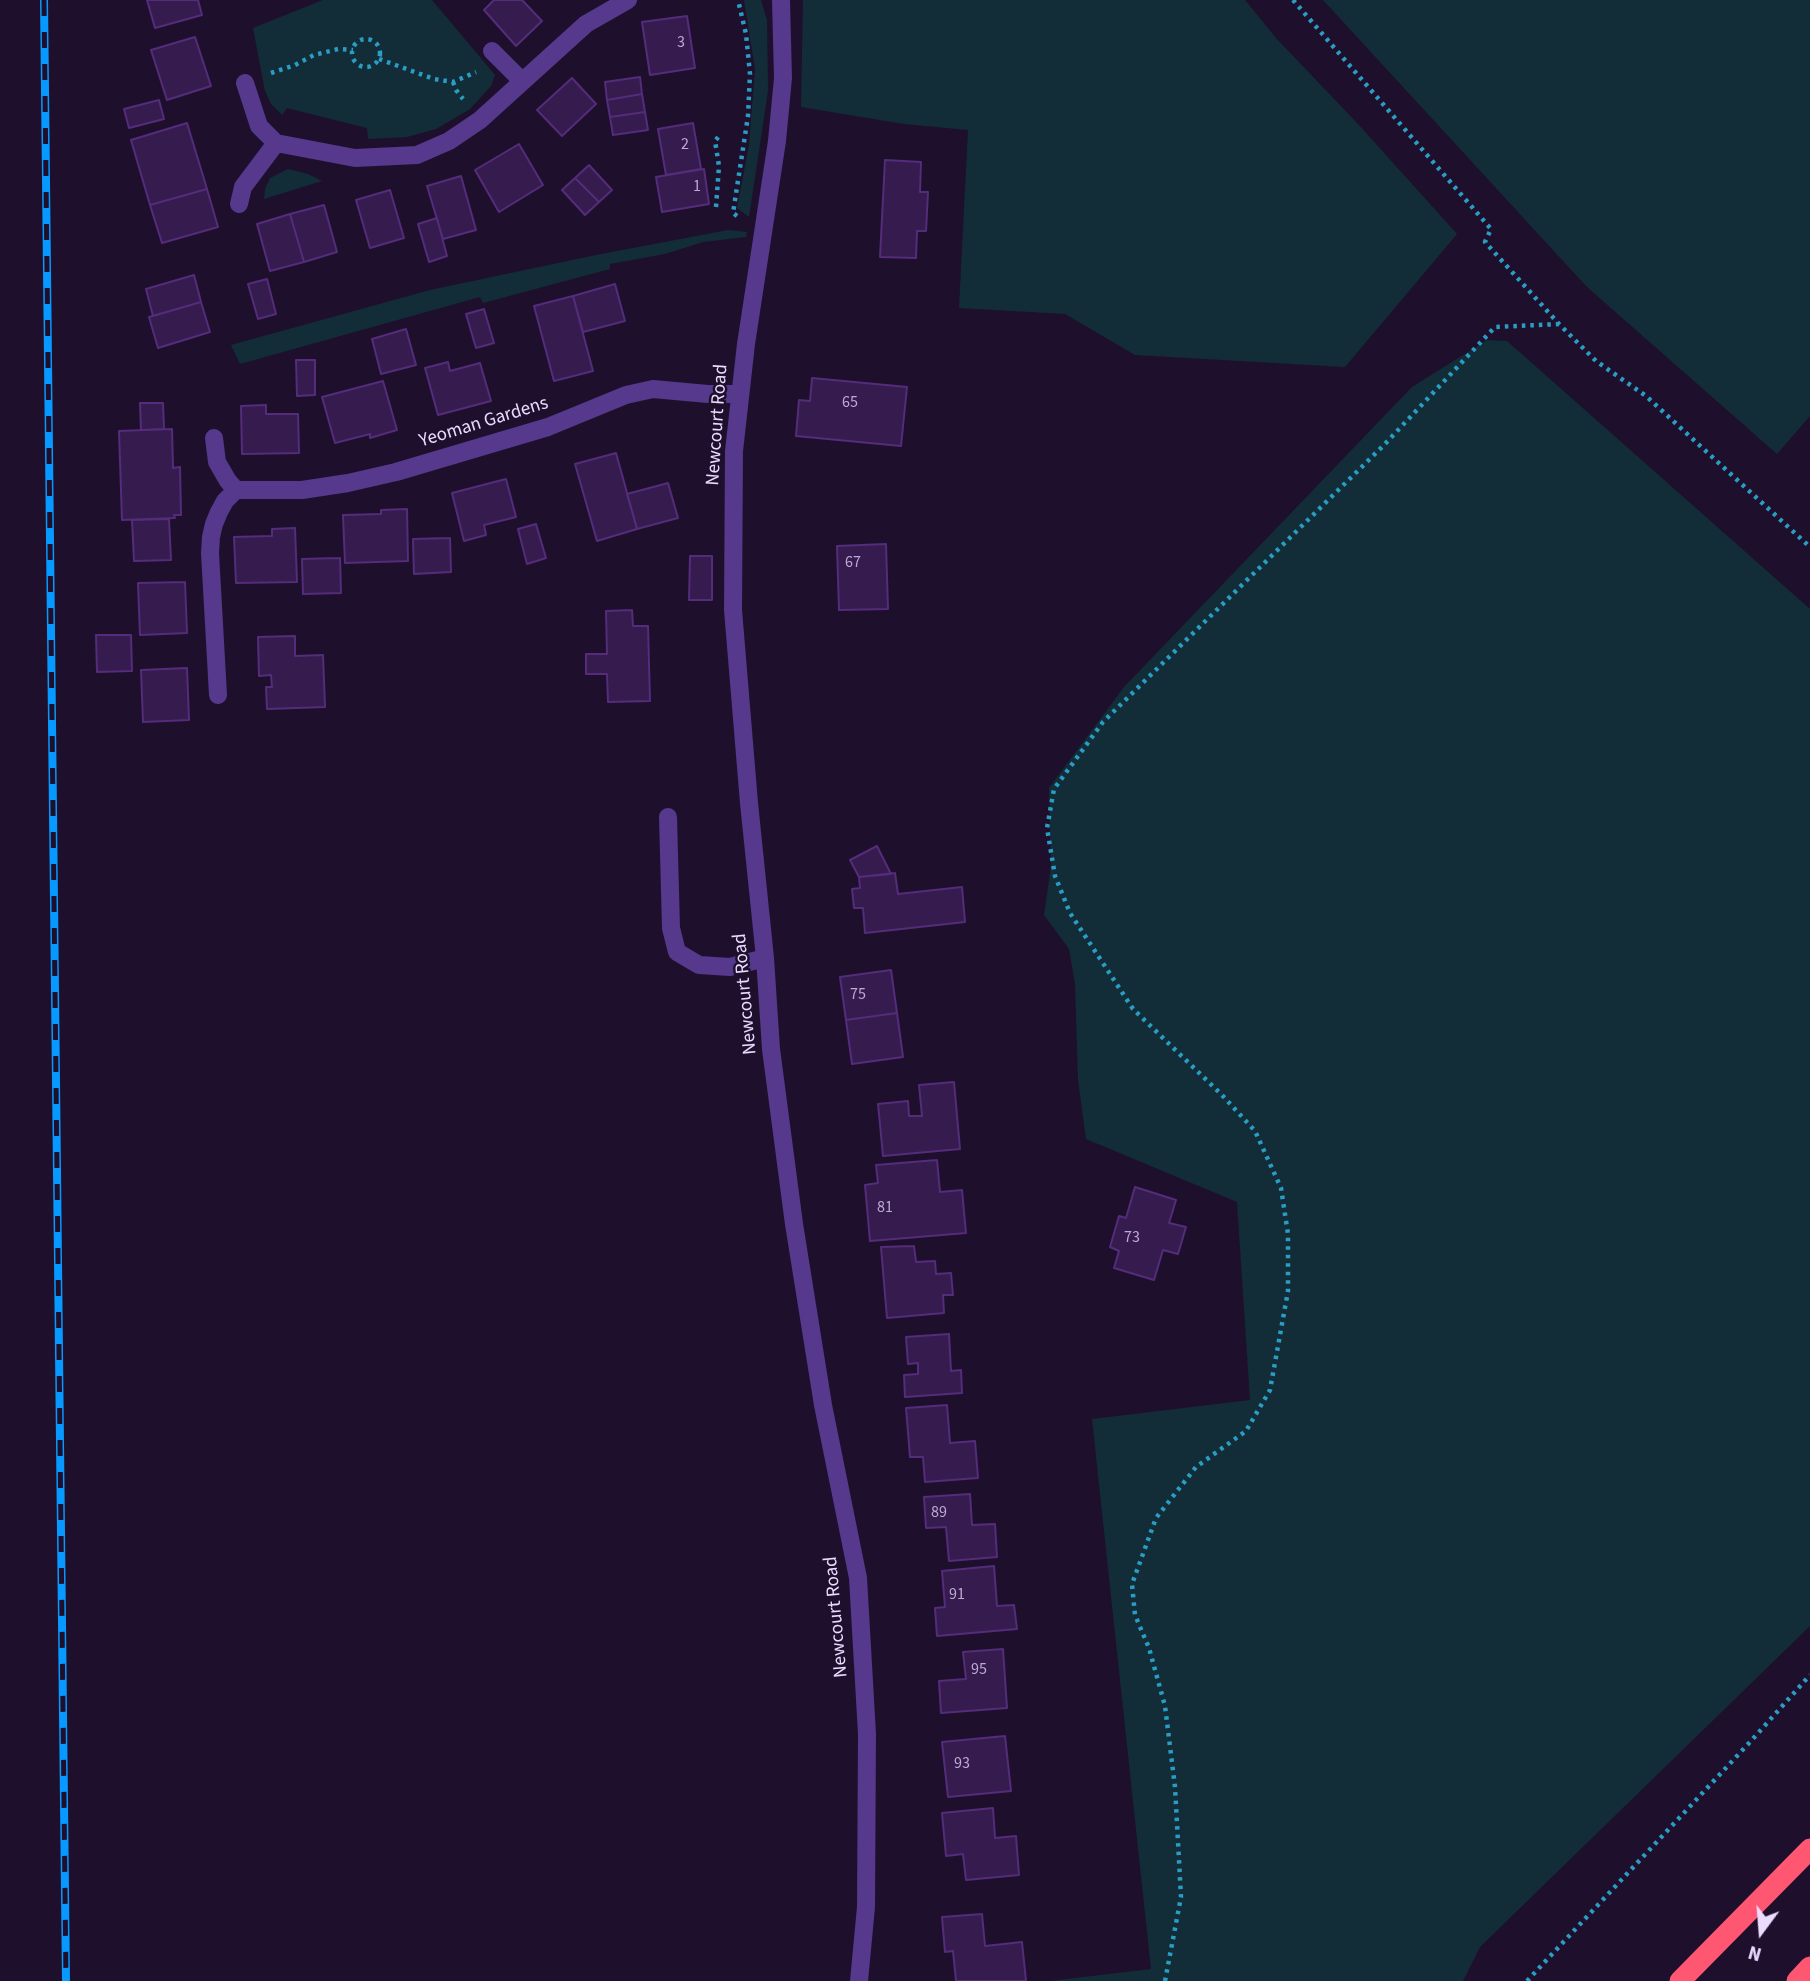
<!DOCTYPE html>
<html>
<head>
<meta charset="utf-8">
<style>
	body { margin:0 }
	#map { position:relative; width:1810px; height:1981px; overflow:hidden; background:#1e102c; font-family:"Source Sans 3",sans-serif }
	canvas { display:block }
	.north { position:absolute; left:1726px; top:1897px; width:70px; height:70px; -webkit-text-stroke:5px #1e102c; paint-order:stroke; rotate:196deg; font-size:19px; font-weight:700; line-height:28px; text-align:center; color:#eadbff }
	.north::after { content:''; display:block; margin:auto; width:24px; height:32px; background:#eadbff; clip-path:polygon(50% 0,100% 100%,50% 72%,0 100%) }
</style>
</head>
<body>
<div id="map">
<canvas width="1810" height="1981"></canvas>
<div class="north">N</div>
</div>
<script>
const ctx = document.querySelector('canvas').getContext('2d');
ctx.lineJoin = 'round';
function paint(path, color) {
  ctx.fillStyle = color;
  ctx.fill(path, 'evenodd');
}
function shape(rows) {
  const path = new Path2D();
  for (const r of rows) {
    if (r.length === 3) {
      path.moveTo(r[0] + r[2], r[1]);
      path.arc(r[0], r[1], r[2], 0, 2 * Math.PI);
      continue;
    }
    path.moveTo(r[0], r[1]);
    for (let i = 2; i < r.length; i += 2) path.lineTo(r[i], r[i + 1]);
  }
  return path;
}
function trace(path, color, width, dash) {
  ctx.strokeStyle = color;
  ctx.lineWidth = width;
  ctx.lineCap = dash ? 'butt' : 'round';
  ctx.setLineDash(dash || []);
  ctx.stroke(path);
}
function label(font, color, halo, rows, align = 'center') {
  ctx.font = font + ' "Source Sans 3",sans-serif';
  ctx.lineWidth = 5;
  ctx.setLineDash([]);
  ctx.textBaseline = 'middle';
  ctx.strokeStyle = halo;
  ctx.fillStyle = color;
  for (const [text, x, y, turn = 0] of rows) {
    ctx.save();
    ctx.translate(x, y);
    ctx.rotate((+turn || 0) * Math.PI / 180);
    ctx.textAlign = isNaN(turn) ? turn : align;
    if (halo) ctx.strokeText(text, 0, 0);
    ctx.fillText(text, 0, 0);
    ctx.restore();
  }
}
const green = shape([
	[323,0,432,0,495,75,491,86,470,109,436,129,407,137,368,139,367,128,287,108,282,115,271,104,265,91,253,28],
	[744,0,761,0,767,20,768,91,749,217,737,208,749,145,755,69],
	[803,0,1245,0,1276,38,1358,124,1457,234,1345,367,1135,355,1065,314,959,308,968,130,904,124,801,107],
	[1323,0,1810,0,1810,416,1777,454,1587,287],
	[288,169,308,174,322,181,264,199,265,189,270,178],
	[728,230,747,232,746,237,703,242,665,254,610,264,610,269,483,303,480,297,240,364,231,345,430,290,596,255],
	[1487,340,1507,341,1810,609,1810,1626,1480,1947,1463,1981,1050,1981,1151,1969,1092,1419,1250,1400,1237,1202,1086,1139,1078,1080,1075,984,1069,949,1044,915,1051,866,1049,788,1124,687,1412,387]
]);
const building = shape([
	[147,0,198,0,202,15,155,28,147,0],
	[494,0,522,0,542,21,516,46,484,10,494,0],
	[687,16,695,68,650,75,642,22,687,16],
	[195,37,211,86,167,100,151,50,195,37],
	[640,77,642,94,607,100,605,82,640,77],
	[572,78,596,104,562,136,537,110,572,78],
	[642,94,645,112,610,117,607,100,642,94],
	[159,100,164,119,129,128,124,109,159,100],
	[645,112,648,130,613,135,610,117,645,112],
	[187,123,207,189,150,205,131,140,187,123],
	[693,123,701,169,666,175,658,129,693,123],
	[519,144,543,185,499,212,475,170,519,144],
	[885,160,921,162,920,192,928,192,926,231,917,231,916,258,880,257,885,160],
	[589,165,612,190,599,202,575,178,589,165],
	[704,169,709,204,662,212,656,177,704,169],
	[461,176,476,230,443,239,427,186,461,176],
	[575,178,599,202,585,215,562,190,575,178],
	[207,189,218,227,162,243,150,205,207,189],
	[390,190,404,238,370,248,356,200,390,190],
	[324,205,337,252,304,262,290,214,324,205],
	[290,214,304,262,270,271,257,224,290,214],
	[437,218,447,256,429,262,418,224,437,218],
	[194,275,201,302,153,316,146,289,194,275],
	[267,279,276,314,258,319,248,284,267,279],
	[615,284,625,321,583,332,573,296,615,284],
	[573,296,593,371,554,381,534,306,573,296],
	[201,302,210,332,158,348,149,317,201,302],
	[484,309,494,343,476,348,466,314,484,309],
	[406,329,416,365,381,374,372,339,406,329],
	[296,360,315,360,315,395,297,396,296,360],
	[448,362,450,371,480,363,491,401,438,415,425,368,448,362],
	[812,378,907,387,901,446,796,436,799,400,810,401,812,378],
	[383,381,397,430,370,438,370,434,335,443,322,397,383,381],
	[140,403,163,403,164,429,141,430,140,403],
	[266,405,266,414,298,414,299,453,242,454,241,406,266,405],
	[172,429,173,468,180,467,181,515,174,515,175,518,122,520,119,431,172,429],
	[616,453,637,529,597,541,575,464,616,453],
	[506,479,516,517,484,525,486,535,464,541,452,493,506,479],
	[668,483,678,518,637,529,627,494,668,483],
	[407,509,408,561,345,563,343,515,381,514,381,510,407,509],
	[169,519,171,560,134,561,132,520,169,519],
	[536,524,546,558,527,564,518,529,536,524],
	[295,528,297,582,236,583,234,537,272,536,272,529,295,528],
	[450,538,451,572,414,574,413,539,450,538],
	[886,544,888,609,839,610,837,546,886,544],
	[690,556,712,556,712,600,689,600,690,556],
	[340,558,341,593,303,594,302,559,340,558],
	[185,582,187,633,140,635,138,583,185,582],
	[632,610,633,626,648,626,650,701,608,702,607,674,586,674,586,654,607,654,606,611,632,610],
	[96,635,131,635,132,671,97,672,96,635],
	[295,636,295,656,323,655,325,707,267,709,266,687,272,687,271,675,259,676,258,637,295,636],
	[187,668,189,720,143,722,141,670,187,668],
	[877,846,891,874,859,877,850,860,877,846],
	[895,873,898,894,962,887,965,922,865,933,863,908,854,908,852,889,860,888,859,877,895,873],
	[891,970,897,1013,846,1020,840,977,891,970],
	[897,1013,903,1057,852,1064,846,1020,897,1013],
	[954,1082,960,1149,883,1156,878,1104,908,1101,909,1116,922,1116,919,1085,954,1082],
	[937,1160,940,1192,962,1190,966,1233,870,1241,865,1185,878,1183,876,1165,937,1160],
	[1135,1187,1176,1200,1169,1223,1186,1227,1178,1254,1163,1250,1154,1280,1114,1268,1119,1251,1110,1247,1119,1216,1126,1218,1135,1187],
	[914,1246,916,1262,935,1261,936,1274,951,1273,953,1295,943,1295,944,1313,887,1318,881,1247,914,1246],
	[949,1334,951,1371,961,1370,962,1393,905,1397,904,1375,918,1374,918,1363,908,1364,906,1337,949,1334],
	[947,1405,950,1443,975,1441,978,1478,925,1482,923,1457,910,1457,906,1408,947,1405],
	[970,1494,972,1525,995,1524,997,1557,949,1561,946,1527,926,1528,924,1497,970,1494],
	[994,1566,997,1606,1014,1605,1017,1629,937,1636,935,1608,945,1607,942,1571,994,1566],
	[1003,1649,1007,1708,941,1713,939,1681,966,1679,963,1652,1003,1649],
	[1005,1736,1011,1791,948,1797,942,1742,1005,1736],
	[993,1808,995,1838,1016,1836,1019,1875,966,1880,963,1854,946,1856,942,1813,993,1808],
	[982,1914,985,1946,1022,1942,1026,1981,956,1981,953,1951,945,1952,942,1917,982,1914]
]);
const path = shape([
	[1293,0,1491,229,1485,242,1559,324,1596,361,1646,396,1810,547],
	[366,53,14],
	[379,59,434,79,453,82,476,72],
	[271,73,295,65,314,55,338,49,353,50],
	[453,82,456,90,463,99],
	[716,207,719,166,715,141,719,136],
	[737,216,733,213,748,116,750,74,746,34,738,0],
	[1165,1981,1181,1897,1175,1787,1165,1706,1149,1648,1135,1615,1132,1584,1156,1518,1196,1467,1246,1431,1270,1390,1288,1291,1288,1234,1281,1188,1255,1131,1222,1095,1133,1009,1070,913,1055,876,1047,828,1054,789,1103,722,1384,445,1495,327,1559,324],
	[1527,1981,1751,1741,1810,1675]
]);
const minor = shape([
	[781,0,783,78,777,141,746,344,734,451,733,610,749,803,765,958,771,1049,794,1224,823,1405,858,1578,867,1734,866,1907,859,1981],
	[492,51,522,81],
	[245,83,259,126,276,143,355,158,417,155,449,141,480,120,586,24,628,0],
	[239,204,243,187,276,143],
	[214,438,217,462,228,481,236,490],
	[218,695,210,553,211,537,214,524,219,512,225,501,236,490,302,490,348,483,396,472,548,427,626,395,653,389,708,394,740,394],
	[668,817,671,928,677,952,699,965,730,967,765,958]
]);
const highway = shape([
	[1680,1981,1810,1849],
	[1797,1981,1810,1967]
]);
const rail = shape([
	[44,0,66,1981]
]);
const numberNames = [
	["3",681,43],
	["2",685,145],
	["1",697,187],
	["65",850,403],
	["67",853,563],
	["75",858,995],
	["81",885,1208],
	["73",1132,1238],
	["89",939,1513],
	["91",957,1595],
	["95",979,1670],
	["93",962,1764]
];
const streetNames = [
	["Yeoman Gardens",484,423,-17],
	["Newcourt Road",718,425,-86],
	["Newcourt Road",746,994,-95],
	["Newcourt Road",837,1617,-95]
];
paint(green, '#122d37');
paint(building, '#351b4e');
trace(building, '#542c7b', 2);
trace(path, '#2a9dc4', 4.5, [3.5, 5]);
trace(minor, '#56388d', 18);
trace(highway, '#ff5672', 21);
trace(rail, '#0799ff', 8);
trace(rail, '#1e102c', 5, [16]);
label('16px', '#bdabd3', null, numberNames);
label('19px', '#eadbff', '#1e102c', streetNames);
</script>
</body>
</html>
